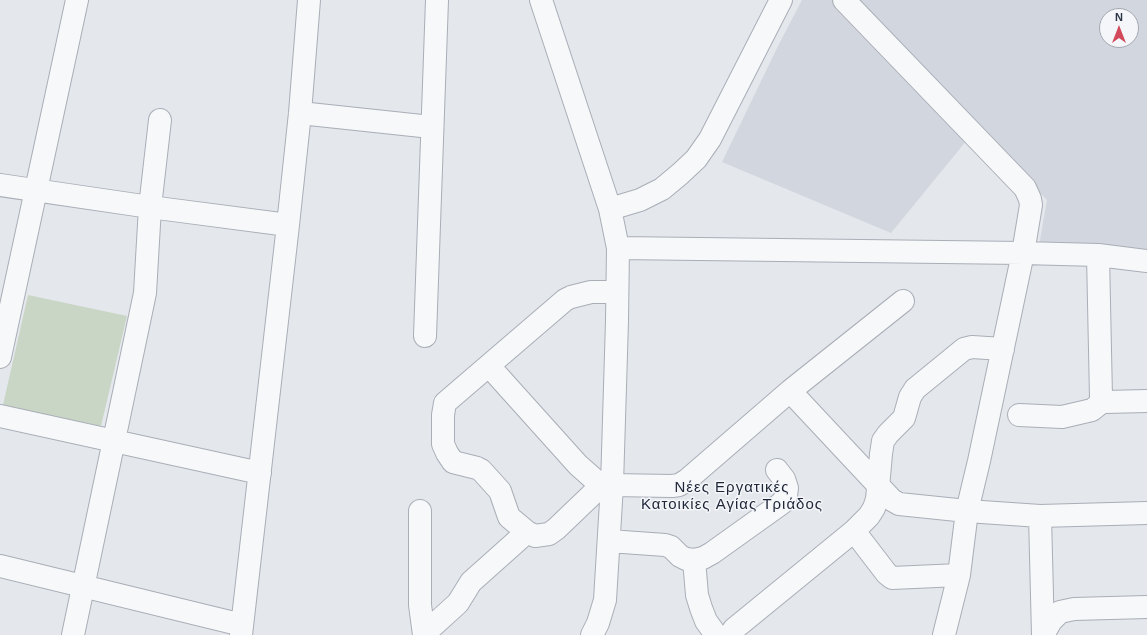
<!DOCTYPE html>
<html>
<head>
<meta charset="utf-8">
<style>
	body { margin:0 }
	#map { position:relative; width:1147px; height:635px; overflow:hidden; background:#e4e7ec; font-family:Helvetica,sans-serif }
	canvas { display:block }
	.north { position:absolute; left:1099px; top:8px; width:40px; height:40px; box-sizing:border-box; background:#f4f6f9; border:1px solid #a4a8b1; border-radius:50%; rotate:0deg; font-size:11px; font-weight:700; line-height:16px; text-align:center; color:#2b3445 }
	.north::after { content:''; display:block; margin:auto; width:14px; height:18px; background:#d1495b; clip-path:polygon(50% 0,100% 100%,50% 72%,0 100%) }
</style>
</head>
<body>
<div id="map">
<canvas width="1147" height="635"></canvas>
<div class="north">N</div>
</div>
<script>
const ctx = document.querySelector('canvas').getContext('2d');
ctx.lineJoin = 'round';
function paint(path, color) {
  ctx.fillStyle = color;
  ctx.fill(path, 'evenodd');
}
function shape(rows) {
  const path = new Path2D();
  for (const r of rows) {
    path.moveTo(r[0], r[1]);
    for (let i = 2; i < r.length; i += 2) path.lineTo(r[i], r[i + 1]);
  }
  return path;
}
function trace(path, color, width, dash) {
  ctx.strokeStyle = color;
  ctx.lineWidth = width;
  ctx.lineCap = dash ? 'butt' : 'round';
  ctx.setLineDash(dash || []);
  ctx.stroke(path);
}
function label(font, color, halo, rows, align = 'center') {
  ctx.font = font + ' Helvetica,sans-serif';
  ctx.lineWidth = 3;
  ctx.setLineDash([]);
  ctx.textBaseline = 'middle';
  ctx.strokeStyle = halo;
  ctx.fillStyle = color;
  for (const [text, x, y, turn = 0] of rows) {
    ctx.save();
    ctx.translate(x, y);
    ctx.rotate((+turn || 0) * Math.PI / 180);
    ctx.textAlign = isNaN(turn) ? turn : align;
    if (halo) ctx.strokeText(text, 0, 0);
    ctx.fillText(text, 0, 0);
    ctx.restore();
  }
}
const built = shape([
	[802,0,1147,0,1147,255,1039,246,1047,200,976,129,891,233,722,162,779,44],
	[1107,16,1131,16,1131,40,1107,40]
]);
const green = shape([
	[28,295,127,316,101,426,3,405]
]);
const minor = shape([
	[541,0,610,209,618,248,617,321,612,485,605,600,598,623,592,635],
	[844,0,1025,188,1030,199,1031,205,1023,253,979,461,967,511,959,575,944,635],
	[300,113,431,127],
	[0,185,150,207,288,225],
	[610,209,640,200,662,189,680,174,696,159,710,139,781,0],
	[618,248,1023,253,1098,255,1147,261],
	[1098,255,1101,398,1102,402,1105,402,1147,401],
	[425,336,437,0],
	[0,357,77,0],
	[489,366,578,465,595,480,603,484,612,485,672,486,679,485,687,480,790,391,903,301],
	[790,391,892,500,899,504,967,511,1040,516,1147,513],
	[1019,415,1062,417,1092,410,1102,402],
	[0,416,260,473],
	[603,484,556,529,549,534,535,536,527,532,509,517,500,491,481,470,477,468,453,462,447,453,443,444,443,415,445,403,565,300,571,297,591,292,617,292],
	[420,511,420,605,424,635],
	[1040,516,1043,635],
	[854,531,887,574,892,578,959,575],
	[609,541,665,545,671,547,680,556,686,559,694,560,703,558,712,553,782,503,786,496,787,488,784,479,777,470],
	[694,560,697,595,701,608,706,621,716,635],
	[0,566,242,625],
	[424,634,458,603,471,582,527,532],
	[73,635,145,293,150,207,160,120],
	[241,635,288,225,300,113,309,0],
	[730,635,734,629,854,531,869,516,874,508,877,499,881,454,883,441,888,434,904,418,910,397,915,389,964,349,972,347,1003,349],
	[1043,635,1051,621,1060,612,1074,609,1147,607]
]);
const neighbourhoodNames = [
	["Νέες Εργατικές",732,488],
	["Κατοικίες Αγίας Τριάδος",732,505]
];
paint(built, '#d2d6de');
paint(green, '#c9d6c5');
trace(minor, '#a9aeb7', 24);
trace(minor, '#f7f8fa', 22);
ctx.letterSpacing = '1px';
label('15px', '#1d2536', '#f4f6f9', neighbourhoodNames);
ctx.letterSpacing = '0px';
</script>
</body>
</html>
